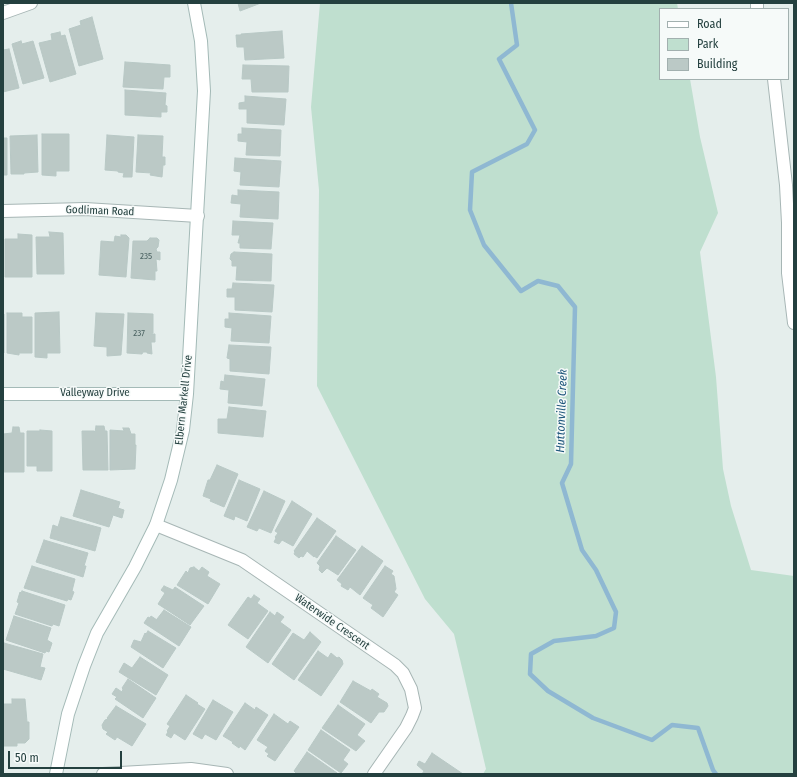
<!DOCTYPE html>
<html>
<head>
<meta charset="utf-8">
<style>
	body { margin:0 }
	#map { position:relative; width:797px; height:777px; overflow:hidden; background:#e5eeec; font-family:"Fira Sans Condensed",sans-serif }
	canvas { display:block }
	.frame { position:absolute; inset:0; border:4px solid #24403f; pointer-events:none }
	.legend { position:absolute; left:659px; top:8px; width:130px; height:72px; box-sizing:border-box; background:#f6faf9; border:1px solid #a2b0af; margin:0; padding:5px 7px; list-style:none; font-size:12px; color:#24403f }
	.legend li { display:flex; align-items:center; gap:8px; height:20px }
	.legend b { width:20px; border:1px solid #a2b0af }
	.scale { position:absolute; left:8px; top:751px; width:114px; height:18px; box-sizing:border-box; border:2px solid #24403f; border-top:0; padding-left:5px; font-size:12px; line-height:14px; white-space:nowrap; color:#24403f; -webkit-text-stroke:3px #f6faf9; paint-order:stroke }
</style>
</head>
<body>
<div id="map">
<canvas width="797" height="777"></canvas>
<div class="frame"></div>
<ul class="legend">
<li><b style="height:5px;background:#fff"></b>Road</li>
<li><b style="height:11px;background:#bfdfcf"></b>Park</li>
<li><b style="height:11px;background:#bbc9c6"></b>Building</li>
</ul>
<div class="scale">50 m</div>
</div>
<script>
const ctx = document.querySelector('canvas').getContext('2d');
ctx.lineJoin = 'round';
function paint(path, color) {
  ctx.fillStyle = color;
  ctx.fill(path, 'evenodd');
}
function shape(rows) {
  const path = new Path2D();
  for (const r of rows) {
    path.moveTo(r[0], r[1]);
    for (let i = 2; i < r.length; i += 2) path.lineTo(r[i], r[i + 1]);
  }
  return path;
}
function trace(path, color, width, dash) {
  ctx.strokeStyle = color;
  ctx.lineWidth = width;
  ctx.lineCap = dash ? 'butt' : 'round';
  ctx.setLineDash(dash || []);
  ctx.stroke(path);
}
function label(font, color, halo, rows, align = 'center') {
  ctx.font = font + ' "Fira Sans Condensed",sans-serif';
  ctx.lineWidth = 3;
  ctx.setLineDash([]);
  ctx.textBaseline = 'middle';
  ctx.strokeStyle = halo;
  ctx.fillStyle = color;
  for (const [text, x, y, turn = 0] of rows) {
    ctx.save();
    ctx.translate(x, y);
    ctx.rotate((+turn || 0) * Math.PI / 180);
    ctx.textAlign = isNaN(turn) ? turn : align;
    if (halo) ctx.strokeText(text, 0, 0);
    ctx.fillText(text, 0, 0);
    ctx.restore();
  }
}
const green = shape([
	[320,3,677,3,678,9,660,9,660,79,690,79,700,137,718,213,700,252,716,377,723,469,731,506,751,570,794,576,794,774,483,774,486,769,454,634,425,599,317,386,319,190,311,107]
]);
const stream = shape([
	[511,3,517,45,499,59,535,130,527,144,472,172,470,210,484,245,521,291,538,281,558,286,575,307,571,464,562,483,582,550,596,570,616,612,614,628,596,636,554,641,531,654,530,674,548,691,593,718,652,740,672,725,698,728,713,770,716,774]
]);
const building = shape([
	[238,3,261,3,240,11,238,3],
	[92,17,103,59,79,66,69,29,81,25,80,21,92,17],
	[282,31,284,58,245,60,244,47,237,47,236,35,241,35,241,34,282,31],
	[60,32,61,36,65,35,76,74,50,82,39,43,52,40,51,34,60,32],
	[21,41,22,44,33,41,44,78,23,84,12,44,21,41],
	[9,49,19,88,3,92,3,50,9,49],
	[125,62,170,65,170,77,164,77,163,89,123,87,125,62],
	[243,65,289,66,288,92,252,92,251,79,242,79,243,65],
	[125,90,166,93,165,105,167,106,167,112,161,112,161,117,125,115,125,90],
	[245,96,286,99,284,125,247,123,247,109,239,109,239,103,245,102,245,96],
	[242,128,281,130,280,156,246,155,247,142,238,141,238,134,242,134,242,128],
	[42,134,69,134,69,171,56,171,56,176,42,175,42,134],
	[37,135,38,172,24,173,24,174,11,174,10,136,37,135],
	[107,135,134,137,132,177,123,177,124,173,118,172,118,171,105,170,107,135],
	[138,135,163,136,162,157,165,157,165,165,163,165,162,177,150,175,151,173,136,172,138,135],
	[3,138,7,138,7,175,3,175,3,138],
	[235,158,281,161,279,187,240,185,241,172,234,171,235,158],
	[238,190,279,192,278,219,240,217,241,204,231,203,232,195,238,196,238,190],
	[233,221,273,223,271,249,240,248,240,243,238,243,240,235,232,235,233,221],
	[49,232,63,233,64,274,37,274,36,237,50,237,49,232],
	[18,234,32,235,32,277,5,277,5,239,18,239,18,234],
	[121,235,126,235,129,238,126,277,99,275,101,241,114,242,115,236,121,237,121,235],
	[150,238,157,238,159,240,158,247,156,249,157,252,160,252,160,260,156,259,157,271,155,271,155,280,131,278,133,241,147,241,150,238],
	[234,252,272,254,271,281,236,280,237,266,232,266,232,261,230,259,231,254,234,252],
	[233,283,274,285,272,312,235,310,235,297,227,297,227,289,232,289,233,283],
	[59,312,60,353,47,353,47,358,35,357,35,313,59,312],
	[7,313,22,313,22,317,32,317,32,353,19,353,19,355,7,353,7,313],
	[96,313,124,314,121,355,107,356,107,347,94,346,96,313],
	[128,313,153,314,153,333,151,334,155,334,155,342,151,342,152,354,147,353,147,352,143,352,142,354,127,353,128,313],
	[229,313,271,316,269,343,231,341,232,328,225,327,225,319,229,319,229,313],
	[3,314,4,314,4,353,3,353,3,314],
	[229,345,271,347,269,374,230,371,230,359,227,358,229,345],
	[225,375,265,379,262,406,228,403,229,390,220,389,221,381,224,382,225,375],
	[229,407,266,411,263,437,218,433,218,419,227,419,229,407],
	[96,426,104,426,105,431,107,431,108,470,83,470,82,431,94,431,95,432,96,426],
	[13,427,19,427,20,433,24,433,24,472,3,472,3,434,12,433,13,427],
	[123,428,129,428,131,434,135,434,135,445,136,445,135,469,110,470,110,430,124,431,123,428],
	[40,430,52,431,52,471,37,471,37,466,27,466,27,431,40,431,40,430],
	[217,465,238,474,224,507,210,501,211,499,203,496,208,480,210,480,217,465],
	[239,480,260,489,247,521,235,516,234,520,224,516,239,480],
	[81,490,120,502,118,508,124,510,122,518,113,515,109,527,73,516,81,490],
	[264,491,285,501,271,533,259,528,257,531,247,527,264,491],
	[292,501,312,514,293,546,282,540,279,544,274,542,276,538,275,537,278,533,275,531,292,501],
	[61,517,101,528,95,551,50,538,53,525,58,527,61,517],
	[317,518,336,531,317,558,314,556,314,557,307,551,303,557,301,556,299,558,294,554,295,552,294,551,317,518],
	[336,536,356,550,338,575,327,568,322,573,319,570,320,566,317,563,336,536],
	[44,540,88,553,84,566,86,566,83,577,36,562,44,540],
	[362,546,383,561,360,595,350,587,348,590,341,586,342,584,337,580,362,546],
	[32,566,75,579,72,591,74,592,71,600,68,599,67,601,24,588,32,566],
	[385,566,393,571,391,574,394,576,396,589,394,592,398,595,383,617,371,608,373,605,363,598,385,566],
	[194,567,199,571,202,567,209,572,207,576,220,584,208,604,177,585,186,571,188,573,190,568,194,567],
	[164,586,173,590,175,587,204,606,190,625,158,604,165,593,161,590,164,586],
	[22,591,65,605,59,626,53,624,52,626,15,614,19,603,17,602,20,592,21,593,22,591],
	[254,595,260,599,257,603,268,611,248,639,228,625,248,597,251,599,254,595],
	[164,610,191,627,179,646,144,623,148,617,150,618,151,616,157,620,157,619,164,610],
	[270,612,275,616,277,612,284,617,280,622,291,630,268,663,246,647,270,612],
	[14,616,51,628,47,640,52,643,49,652,46,651,45,653,6,640,14,616],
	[148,631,176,648,163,668,131,647,134,640,141,642,145,633,146,634,148,631],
	[310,632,321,642,294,680,272,664,293,633,304,640,310,632],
	[4,643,43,654,40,667,45,668,41,680,3,669,3,647,4,643],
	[318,651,328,658,331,653,337,658,339,657,342,660,343,664,321,696,298,680,318,651],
	[140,657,168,675,156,695,119,672,124,663,132,668,140,657],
	[128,679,156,698,143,718,115,699,117,697,112,694,116,688,122,692,123,689,122,688,128,679],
	[353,681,371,691,372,689,379,694,377,697,387,703,388,706,384,712,379,712,371,723,340,702,353,681],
	[186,695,198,703,197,704,205,709,185,740,174,733,171,738,166,735,168,732,167,731,170,726,167,724,186,695],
	[12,699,25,699,27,722,29,722,29,739,25,743,17,743,17,746,3,746,3,704,12,704,12,699],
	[213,700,233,712,216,740,205,734,202,739,193,734,213,700],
	[245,703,255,710,256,707,268,715,245,750,240,746,239,748,232,743,233,742,223,736,245,703],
	[338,705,365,724,357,735,365,741,356,751,322,728,338,705],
	[116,706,146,724,132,746,117,737,115,740,106,734,108,732,103,729,102,725,105,720,108,719,107,718,116,706],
	[274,714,288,724,290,721,299,727,275,761,267,756,269,754,265,751,268,747,257,740,274,714],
	[321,730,350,750,343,760,348,764,341,773,308,750,321,730],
	[307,752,337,773,336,774,297,774,294,771,307,752],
	[432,753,463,774,422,774,424,771,417,765,419,761,425,764,432,753]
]);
const street = shape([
	[757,9,757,3],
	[3,13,31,3],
	[774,79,786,185,788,223,788,273,794,323],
	[3,211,85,209,198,216],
	[156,525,242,560,395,665,403,673,411,689,415,708,412,716,406,728,374,774],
	[103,774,191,769,227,774]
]);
const secondary = shape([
	[3,394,187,394],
	[56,774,68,714,84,666,97,633,135,567,156,525,171,480,183,430,187,394,204,91,201,41,194,3]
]);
const numberNames = [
	["235",146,256],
	["237",139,333]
];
const streetNames = [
	["Godliman Road",100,211,2],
	["Valleyway Drive",95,393],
	["Elbern Markell Drive",184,400,-84],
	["Waterwide Crescent",332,622,35]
];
const waterNames = [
	["Huttonville Creek",562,411,-88]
];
paint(green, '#bfdfcf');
trace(stream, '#8fb8d2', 4.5);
paint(building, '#bbc9c6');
trace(building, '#b8c8c5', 1);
trace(street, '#a7b6b5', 14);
trace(secondary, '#a4bab7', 14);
trace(street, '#fff', 12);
trace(secondary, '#fff', 12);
label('9px', '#4a6261', null, numberNames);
label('11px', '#24403f', '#f6faf9', streetNames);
label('italic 12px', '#1f577c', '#f6faf9', waterNames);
</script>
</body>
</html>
